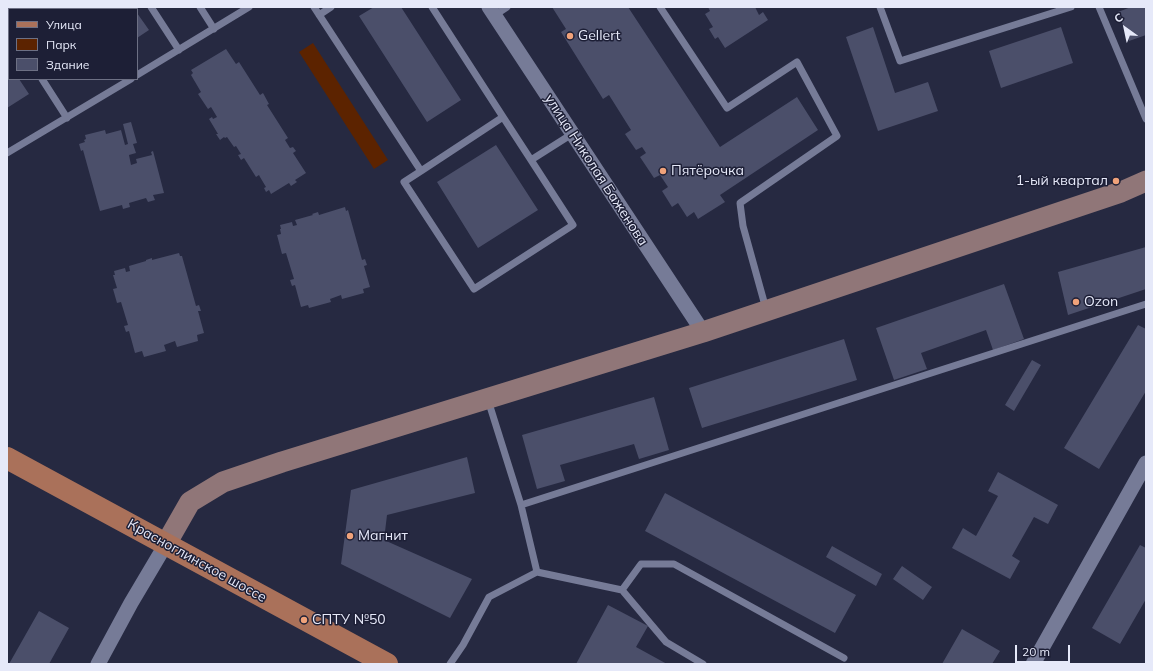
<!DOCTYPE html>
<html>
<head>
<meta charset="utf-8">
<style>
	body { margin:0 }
	#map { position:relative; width:1153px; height:671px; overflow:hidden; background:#262941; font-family:Mulish,sans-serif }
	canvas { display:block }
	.frame { position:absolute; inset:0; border:8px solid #e6e9f9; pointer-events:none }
	.legend { position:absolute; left:8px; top:8px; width:130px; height:72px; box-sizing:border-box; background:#1d1f36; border:1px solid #6d7084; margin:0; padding:5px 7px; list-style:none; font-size:12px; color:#e6e9f9 }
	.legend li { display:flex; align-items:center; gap:8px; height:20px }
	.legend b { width:20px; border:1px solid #6d7084 }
	.north { position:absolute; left:1105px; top:8px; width:40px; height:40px; -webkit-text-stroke:3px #1d1f36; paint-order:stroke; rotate:327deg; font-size:11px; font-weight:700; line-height:16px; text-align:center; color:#e6e9f9 }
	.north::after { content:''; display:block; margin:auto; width:14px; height:18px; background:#e6e9f9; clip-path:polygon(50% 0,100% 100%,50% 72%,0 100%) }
	.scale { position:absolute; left:1015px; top:645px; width:55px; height:18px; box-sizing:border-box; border:2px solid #e6e9f9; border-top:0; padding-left:5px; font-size:12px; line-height:14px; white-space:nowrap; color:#e6e9f9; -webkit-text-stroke:3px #1d1f36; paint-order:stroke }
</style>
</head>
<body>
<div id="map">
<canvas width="1153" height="671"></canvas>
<div class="frame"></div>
<ul class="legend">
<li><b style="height:5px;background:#aa715a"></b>Улица</li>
<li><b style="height:11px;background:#5c2300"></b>Парк</li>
<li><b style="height:11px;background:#4b4f6a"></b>Здание</li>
</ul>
<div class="north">С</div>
<div class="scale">20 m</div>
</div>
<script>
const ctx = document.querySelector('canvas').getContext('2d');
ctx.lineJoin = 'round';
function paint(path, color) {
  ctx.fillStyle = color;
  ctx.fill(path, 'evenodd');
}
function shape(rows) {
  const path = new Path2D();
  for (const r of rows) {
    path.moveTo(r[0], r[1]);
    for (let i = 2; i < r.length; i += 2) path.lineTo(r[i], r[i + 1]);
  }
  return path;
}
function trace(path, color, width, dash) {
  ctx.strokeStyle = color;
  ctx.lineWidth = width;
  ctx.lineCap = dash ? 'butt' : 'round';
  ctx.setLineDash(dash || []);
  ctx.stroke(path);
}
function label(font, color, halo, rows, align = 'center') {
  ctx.font = font + ' Mulish,sans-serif';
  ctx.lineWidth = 3;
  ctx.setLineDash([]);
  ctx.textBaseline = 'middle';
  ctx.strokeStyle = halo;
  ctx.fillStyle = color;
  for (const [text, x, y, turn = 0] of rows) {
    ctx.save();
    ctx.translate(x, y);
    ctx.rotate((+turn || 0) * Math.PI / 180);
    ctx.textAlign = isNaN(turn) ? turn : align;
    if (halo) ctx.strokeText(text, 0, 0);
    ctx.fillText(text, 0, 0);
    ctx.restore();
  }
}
const green = shape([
	[313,43,388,160,374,169,299,52]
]);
const building = shape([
	[81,7,133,7,135,9,82,9],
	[374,7,401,7,461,100,427,122,359,16],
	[552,7,628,7,720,147,797,97,818,130,720,195,725,202,698,219,694,212,687,217,678,203,672,207,662,191,668,187,660,175,654,178,640,157,646,153,642,147,636,150,625,134,631,130,609,95,603,99,561,32,566,29],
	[708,7,755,7,759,15,763,12,768,20,725,48,718,37,715,39,709,29,713,27,705,14,710,11],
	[1131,7,1146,7,1146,35,1129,41,1118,12],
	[137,13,149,30,137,38],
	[873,27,895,93,928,82,938,111,878,131,846,37],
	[1061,27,1073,63,1001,88,989,51],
	[226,49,236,64,239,62,260,95,263,93,269,104,267,105,288,138,285,140,290,148,293,147,296,151,293,153,306,173,295,180,297,182,291,186,289,183,271,194,269,190,266,192,264,188,266,187,260,177,259,175,256,177,244,158,241,160,238,155,241,154,236,146,234,147,227,137,225,138,224,137,220,140,216,134,218,134,209,119,212,117,213,119,217,117,211,107,208,109,198,94,201,92,191,75,193,73,191,70],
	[7,59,9,62,9,79,19,79,29,94,7,108],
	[131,122,137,143,133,144,136,153,129,155,131,165,137,163,136,159,152,155,151,152,153,151,164,193,153,195,155,200,148,202,146,198,129,203,130,207,123,209,122,205,100,211,83,150,81,151,79,144,85,142,84,140,86,139,85,135,105,130,106,134,121,130,125,145,128,144,123,124],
	[496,145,538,210,478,248,437,182],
	[345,207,346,211,348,210,362,260,365,259,367,265,364,266,370,287,363,289,364,293,342,299,341,295,330,299,331,302,309,308,308,305,301,307,295,285,292,286,290,280,294,279,286,253,282,254,277,235,281,234,280,229,281,229,280,225,292,222,293,226,297,225,295,220,313,215,312,214,318,212,319,215],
	[1146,247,1146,289,1068,315,1058,272],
	[179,253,180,256,182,256,196,306,199,305,201,311,198,311,204,333,197,335,198,341,177,347,175,341,164,345,166,351,144,357,142,351,135,353,129,331,126,332,124,326,128,325,121,302,117,303,113,289,117,288,113,275,115,275,114,271,125,268,126,272,130,271,129,266,146,261,146,260,152,258,152,260],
	[1004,284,1024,339,993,350,986,330,921,353,927,369,894,380,876,328],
	[1138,325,1146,329,1146,391,1099,469,1064,448],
	[844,339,857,380,702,428,689,388],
	[1032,360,1041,365,1014,411,1005,405],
	[654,397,669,450,639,459,634,444,560,465,565,481,537,489,522,435],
	[467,457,475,493,387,515,384,540,472,579,450,618,341,564,351,490],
	[998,472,1058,505,1048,524,1034,517,1012,556,1020,561,1010,579,952,548,963,528,976,536,998,496,988,491],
	[665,493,856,595,835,633,645,531],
	[1140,545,1146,548,1146,599,1120,644,1092,628],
	[832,546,882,574,876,586,826,557],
	[902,566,932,587,923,600,893,579],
	[608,605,648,626,636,647,667,664,576,664],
	[39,611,69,628,49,664,9,664],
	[962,629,1000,651,992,664,942,664]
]);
const lane = shape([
	[151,7,179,50],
	[200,7,214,29],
	[314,7,421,171,503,117,531,160,572,134],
	[432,7,503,117],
	[660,7,727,108,797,62,837,136,740,203,743,226,766,309],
	[880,7,900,61,1071,7],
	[1099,7,1146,119],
	[319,15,331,7],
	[495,15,507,7],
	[7,26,9,29],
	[137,75,249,7],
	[42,79,67,118],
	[7,153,131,79],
	[421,171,404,182,474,289,573,225,531,160],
	[488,400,521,505,1146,304],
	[521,505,537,572],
	[622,590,641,564,674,564,844,658],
	[450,664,463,645,489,597,537,572,622,590,666,642,703,664]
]);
const street = shape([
	[489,7,703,332],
	[98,664,131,603,166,544],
	[1033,664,1146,463]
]);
const secondary = shape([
	[166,544,190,502,223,482,282,462,703,332,1121,192,1146,181]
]);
const primary = shape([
	[7,458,387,664]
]);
const markers = [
	[570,36,4,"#f0a27a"],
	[663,171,4,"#f0a27a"],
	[1116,181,4,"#f0a27a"],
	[1076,302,4,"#f0a27a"],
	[350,536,4,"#f0a27a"],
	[304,620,4,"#f0a27a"]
];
const poiNames = [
	["Gellert",578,36],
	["Пятёрочка",671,171],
	["1-ый квартал",1108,181,"right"],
	["Ozon",1084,302],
	["Магнит",358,536],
	["СПТУ №50",312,620]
];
const streetNames = [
	["улица Николая Баженова",596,170,57],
	["Красноглинское шоссе",197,561,29]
];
paint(green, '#5c2300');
paint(building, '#4b4f6a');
trace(lane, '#767b97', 7);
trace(street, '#767b97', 15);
trace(secondary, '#907678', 21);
trace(primary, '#aa715a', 22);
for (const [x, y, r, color] of markers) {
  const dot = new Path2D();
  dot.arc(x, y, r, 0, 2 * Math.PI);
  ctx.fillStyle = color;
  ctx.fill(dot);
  trace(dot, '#1d1f36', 1.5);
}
label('14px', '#e6e9f9', '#1d1f36', poiNames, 'left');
label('14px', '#e6e9f9', '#1d1f36', streetNames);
</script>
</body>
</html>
